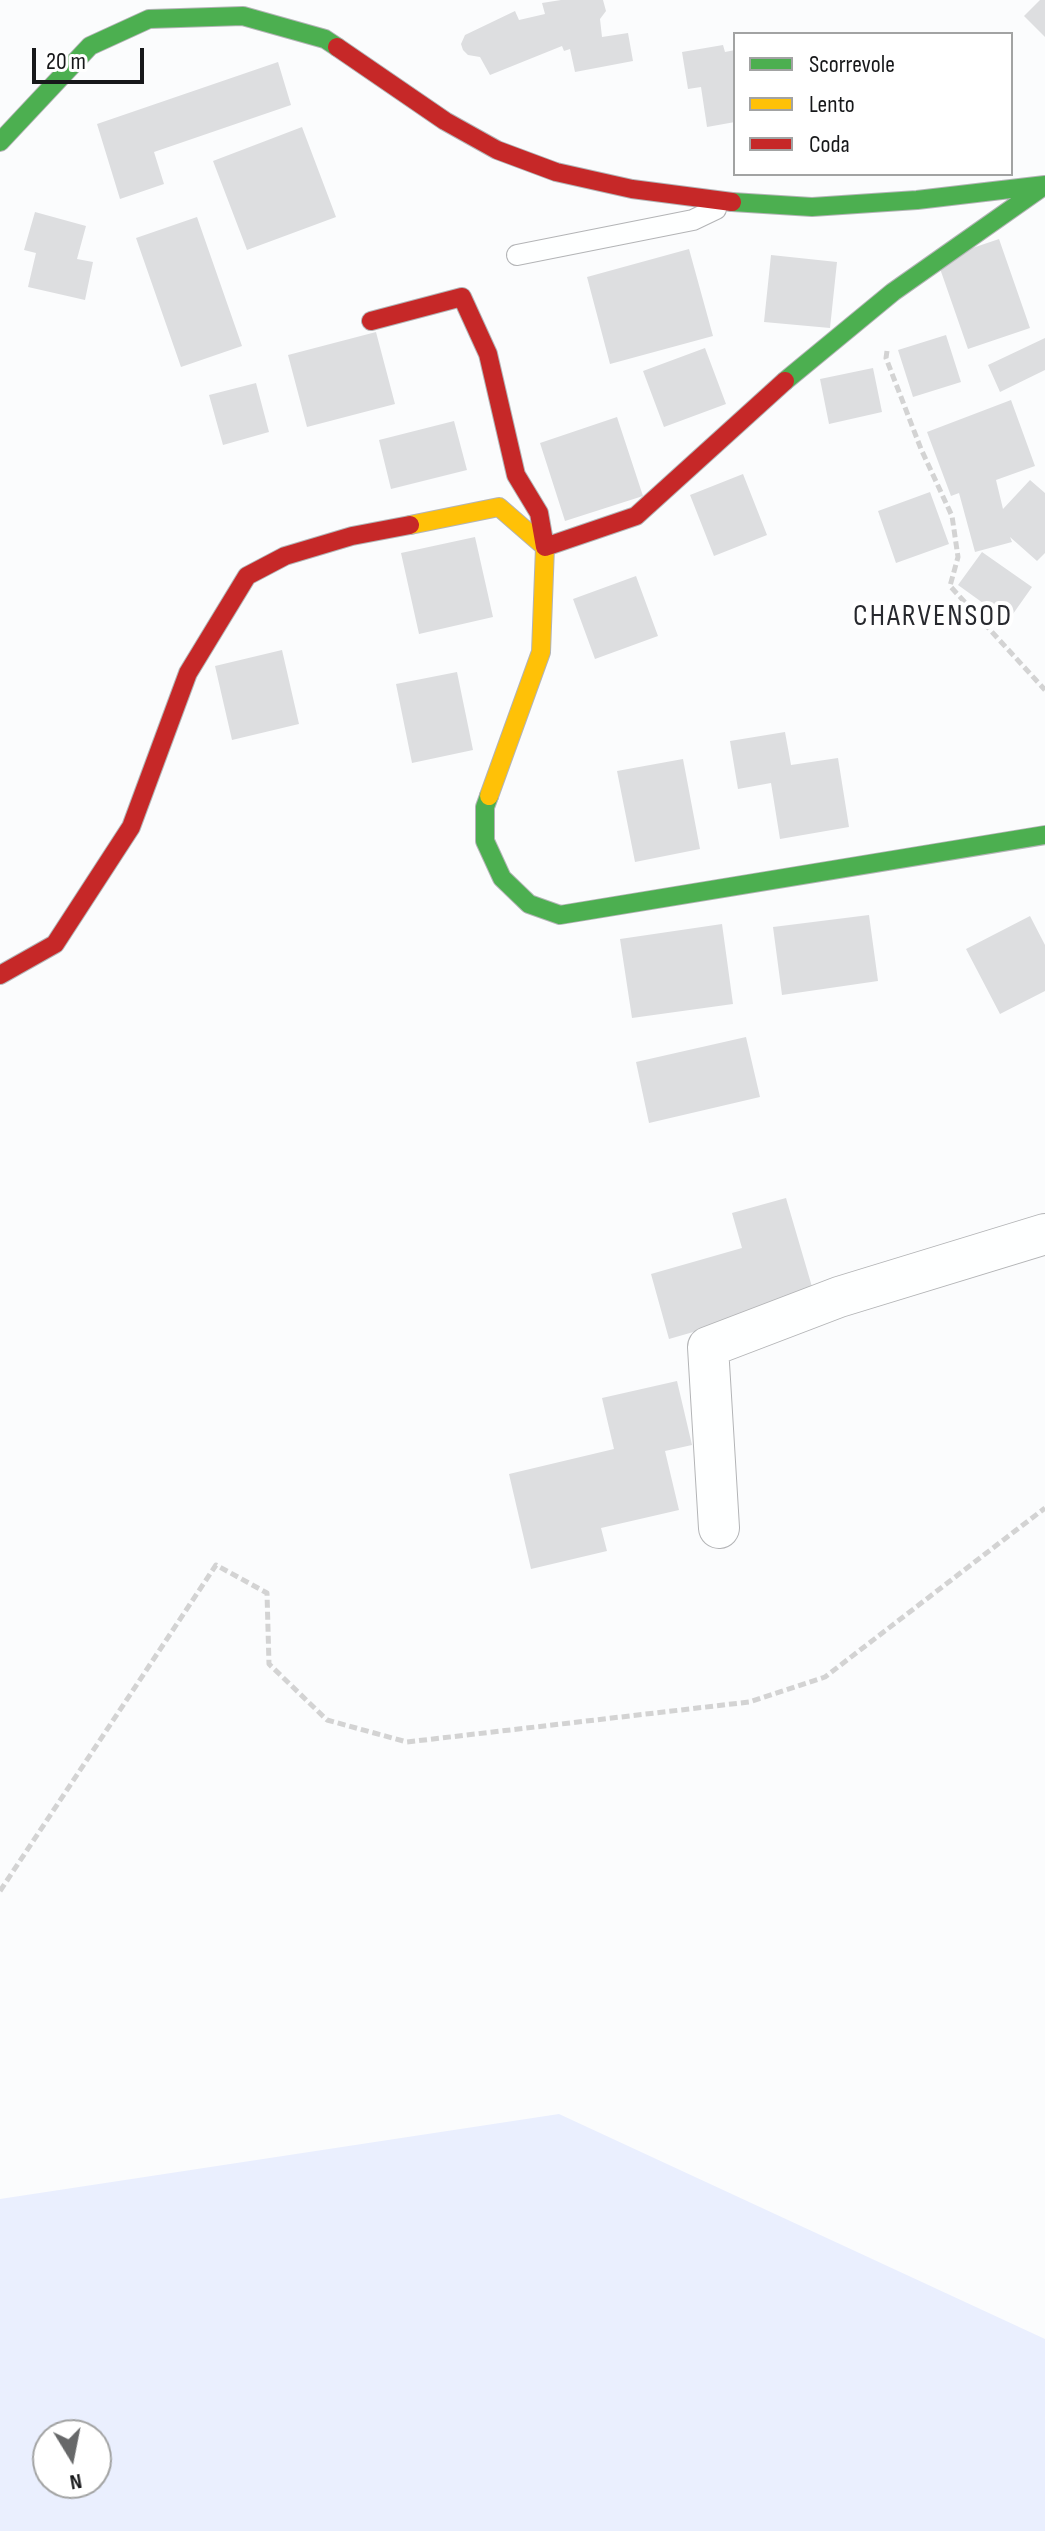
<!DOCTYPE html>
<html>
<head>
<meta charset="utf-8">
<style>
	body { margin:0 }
	#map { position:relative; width:1045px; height:2531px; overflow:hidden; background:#fbfcfd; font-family:"Sofia Sans Condensed",sans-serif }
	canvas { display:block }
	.legend { position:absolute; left:733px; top:32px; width:280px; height:144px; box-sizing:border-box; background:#fff; border:2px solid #a2a3a3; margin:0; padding:10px 14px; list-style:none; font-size:24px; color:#17181a }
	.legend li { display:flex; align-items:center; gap:16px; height:40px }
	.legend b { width:40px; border:2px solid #a2a3a3 }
	.north { position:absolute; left:32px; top:2419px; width:80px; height:80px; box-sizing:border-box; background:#fff; border:2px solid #a2a3a3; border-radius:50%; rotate:170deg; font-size:22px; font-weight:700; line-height:32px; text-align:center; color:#17181a }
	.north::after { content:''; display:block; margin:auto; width:28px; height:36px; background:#676869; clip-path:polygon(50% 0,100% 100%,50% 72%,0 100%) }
	.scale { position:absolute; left:32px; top:48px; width:112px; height:36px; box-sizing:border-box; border:4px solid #17181a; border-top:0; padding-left:10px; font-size:24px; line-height:28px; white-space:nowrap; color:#17181a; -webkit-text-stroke:6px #fff; paint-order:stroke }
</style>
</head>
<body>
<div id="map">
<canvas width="1045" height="2531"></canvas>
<ul class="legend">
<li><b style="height:10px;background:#4caf50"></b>Scorrevole</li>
<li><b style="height:10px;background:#ffc107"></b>Lento</li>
<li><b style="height:10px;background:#c62828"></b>Coda</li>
</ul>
<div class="north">N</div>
<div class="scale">20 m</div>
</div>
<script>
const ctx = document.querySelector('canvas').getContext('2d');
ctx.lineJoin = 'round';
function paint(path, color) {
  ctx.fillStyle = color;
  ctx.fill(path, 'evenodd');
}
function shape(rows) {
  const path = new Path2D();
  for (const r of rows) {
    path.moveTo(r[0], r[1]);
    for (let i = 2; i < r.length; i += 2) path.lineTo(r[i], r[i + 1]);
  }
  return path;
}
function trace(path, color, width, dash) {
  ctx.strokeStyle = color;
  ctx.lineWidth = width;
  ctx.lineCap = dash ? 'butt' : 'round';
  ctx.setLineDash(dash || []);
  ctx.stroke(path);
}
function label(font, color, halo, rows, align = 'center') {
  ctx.font = font + ' "Sofia Sans Condensed",sans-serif';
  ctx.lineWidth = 8;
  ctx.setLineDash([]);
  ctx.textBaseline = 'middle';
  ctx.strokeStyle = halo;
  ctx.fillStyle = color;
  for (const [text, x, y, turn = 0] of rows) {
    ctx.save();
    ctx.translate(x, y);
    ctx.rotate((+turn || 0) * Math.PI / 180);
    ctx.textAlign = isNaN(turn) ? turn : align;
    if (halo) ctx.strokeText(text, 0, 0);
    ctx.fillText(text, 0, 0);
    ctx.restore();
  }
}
const green = shape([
	[559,2114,1045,2339,1045,2531,0,2531,0,2199],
	[48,2435,96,2435,96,2483,48,2483]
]);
const building = shape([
	[561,0,603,0,606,11,600,19,602,37,628,33,633,61,575,72,570,49,564,51,562,46,490,75,480,57,468,55,463,50,461,44,465,35,515,11,519,20,545,14,542,3],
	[1040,0,1045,0,1045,37,1024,16],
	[723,45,725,52,735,50,735,122,707,127,701,87,688,89,682,52],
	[278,62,291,105,154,152,164,184,120,199,97,124],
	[302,127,336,217,247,250,213,161],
	[35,212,86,226,77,259,93,262,85,300,28,287,36,253,24,250],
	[197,217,242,346,181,367,136,238],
	[999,239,1030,328,968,349,937,260],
	[689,249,713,336,610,364,587,277],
	[771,255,837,262,830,328,764,322],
	[376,332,395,404,307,427,288,355],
	[946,335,961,382,913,397,898,350],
	[1045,338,1045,370,1000,392,988,365],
	[705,348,726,404,664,427,643,371],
	[873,368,882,412,829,424,820,379],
	[256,383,269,432,223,445,209,395],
	[1011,400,1035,466,996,480,1003,509,1030,480,1045,493,1045,553,1037,561,1010,537,1012,542,975,552,959,493,951,496,927,432],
	[617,417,643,496,565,521,540,443],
	[454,421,467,470,391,489,379,440],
	[743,474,767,535,714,556,690,495],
	[930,492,949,544,896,563,878,511],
	[475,537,493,617,419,634,401,553],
	[982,552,1032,587,1008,621,958,585],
	[636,576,658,636,595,659,573,599],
	[282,650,299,724,232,740,215,666],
	[457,672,473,750,412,763,396,684],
	[785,732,791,765,838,758,849,827,780,839,771,783,738,789,730,741],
	[683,759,700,849,635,862,617,771],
	[869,915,878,981,782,995,773,927],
	[1030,916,1045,945,1045,991,1000,1014,966,949],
	[722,924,733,1004,632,1018,620,939],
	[746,1037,760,1097,649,1123,636,1062],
	[786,1198,815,1297,669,1339,651,1274,742,1248,732,1213],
	[677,1381,692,1445,665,1451,679,1510,601,1528,607,1551,531,1569,509,1474,614,1449,602,1398]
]);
const path = shape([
	[887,351,886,358,921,449,952,516,958,557,950,586,1045,690],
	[0,1891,216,1565,267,1593,269,1664,327,1720,407,1742,749,1702,825,1677,1045,1508]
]);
const lane = shape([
	[517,255,693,220,716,209]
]);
const street = shape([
	[719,1528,708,1347,839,1297,1045,1234]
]);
const fast = shape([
	[0,142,90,46,149,19,243,16,325,39,337,47],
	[732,202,812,207,917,200,1045,185],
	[785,381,893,292,1041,188],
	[489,796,485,807,485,841,502,878,529,904,560,915,1045,835]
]);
const slow = shape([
	[410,525,499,507,545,547,541,652,489,796]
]);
const jam = shape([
	[337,47,445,121,497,150,556,172,632,189,732,202],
	[371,321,462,297,488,354,516,475,539,513,545,547,636,516,785,381],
	[0,975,55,944,131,827,188,673,247,576,285,556,352,536,410,525]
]);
const quarterNames = [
	["CHARVENSOD",933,617]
];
paint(green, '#eaeffe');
paint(building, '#dddee0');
trace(lane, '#b3b4b6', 22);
trace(street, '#b3b4b6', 42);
trace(fast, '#b3b4b6', 20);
trace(slow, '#b3b4b6', 20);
trace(jam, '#b3b4b6', 20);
trace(path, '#d3d3d3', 5, [8, 4]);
trace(lane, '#feffff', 20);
trace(street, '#feffff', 40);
trace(fast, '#4caf50', 18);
trace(slow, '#ffc107', 18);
trace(jam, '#c62828', 18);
ctx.letterSpacing = '2px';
label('30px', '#27292e', '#fff', quarterNames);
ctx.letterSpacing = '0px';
</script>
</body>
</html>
